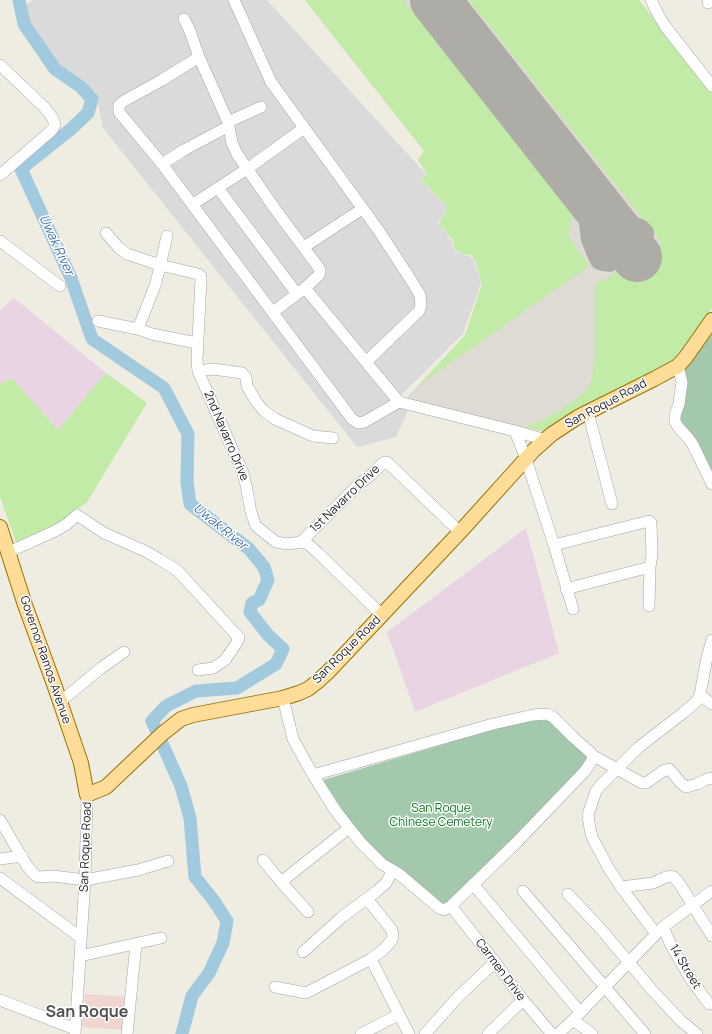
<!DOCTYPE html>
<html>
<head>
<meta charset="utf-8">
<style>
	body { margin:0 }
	canvas { display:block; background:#efece2 }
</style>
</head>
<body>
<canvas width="712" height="1034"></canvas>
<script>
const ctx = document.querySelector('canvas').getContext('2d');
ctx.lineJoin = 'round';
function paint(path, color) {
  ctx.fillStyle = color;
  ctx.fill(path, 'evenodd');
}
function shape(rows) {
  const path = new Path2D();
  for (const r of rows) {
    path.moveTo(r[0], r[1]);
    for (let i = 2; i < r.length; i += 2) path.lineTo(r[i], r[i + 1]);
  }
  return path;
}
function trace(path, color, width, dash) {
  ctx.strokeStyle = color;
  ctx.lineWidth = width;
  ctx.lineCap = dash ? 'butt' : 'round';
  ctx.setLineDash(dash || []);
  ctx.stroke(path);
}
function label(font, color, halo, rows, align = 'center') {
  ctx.font = font + ' Manrope,sans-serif';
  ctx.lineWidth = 3;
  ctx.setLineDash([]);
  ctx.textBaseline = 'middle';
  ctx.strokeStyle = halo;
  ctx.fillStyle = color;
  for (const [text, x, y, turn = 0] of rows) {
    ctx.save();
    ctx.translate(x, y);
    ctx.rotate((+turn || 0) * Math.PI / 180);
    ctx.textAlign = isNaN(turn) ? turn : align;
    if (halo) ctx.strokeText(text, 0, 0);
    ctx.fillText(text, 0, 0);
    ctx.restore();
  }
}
const residential = shape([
	[33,0,267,0,426,174,420,179,448,208,438,223,452,241,453,248,455,251,473,258,481,283,463,334,400,396,409,408,396,437,357,447,103,128,96,92,58,66,27,23,24,6]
]);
const commercial = shape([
	[85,994,129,997,125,1030,82,1027]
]);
const industrial = shape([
	[14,298,106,373,58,430,12,378,0,384,0,310],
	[526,528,559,653,415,712,387,632]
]);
const airport = shape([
	[305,0,639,0,712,92,712,308,545,432,427,405,404,400,465,336,482,284,474,257,471,255,463,254,456,250,454,248,453,240,439,224,448,208,421,179,427,174,418,160,424,151]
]);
const grass = shape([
	[305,0,403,0,572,214,568,236,589,266,418,386,465,335,482,284,475,260,472,255,463,254,456,250,454,248,453,240,439,224,448,208,421,179,427,174,418,160,424,151],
	[469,0,639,0,712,92,712,308,677,357,667,366,545,432,524,427,541,421,559,411,580,396,589,387,592,378,595,359,595,288,597,283,599,281,608,278,617,271,621,277,662,243],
	[106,373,147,403,87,502,54,528,17,545,0,497,0,384,12,378,58,430]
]);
const cemetery = shape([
	[712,334,712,479,679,425,683,368,704,345],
	[549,720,561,725,588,759,576,774,478,874,459,892,442,907,388,865,364,843,323,780,522,721]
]);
const river = shape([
	[19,0,24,24,55,69,81,87,92,99,88,113,71,129,21,169,71,278,92,339,164,388,188,434,187,482,190,504,249,549,264,567,268,580,259,600,252,603,250,612,268,635,283,649,276,664,237,688,196,691,166,706,152,721,181,786,190,818,195,877,214,901,227,921,223,943,209,973,192,996,182,1034]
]);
const taxiway = shape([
	[591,197,589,223,591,239,597,254,600,260,603,261,609,262,615,257,617,252,610,223],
	[603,214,640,229,644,233,643,237,636,244,626,247,621,247,615,244]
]);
const runway = shape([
	[435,0,637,257]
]);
const minor = shape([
	[234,0,271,82,379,231,411,280,420,295,421,305,419,311,366,362],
	[651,0,659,16,665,26,712,86],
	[708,3,712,0],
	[184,19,190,31,199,57],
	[0,65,44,107,52,117,55,125,52,130,0,175],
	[228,122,261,107],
	[162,164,184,150,229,126],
	[218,188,297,294],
	[193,204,247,169,304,128],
	[106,233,119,248,127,254,160,265,198,274,201,276,201,279,197,360,198,371,243,473,246,485,251,512,256,526,276,542,288,544,301,542,308,544,318,553,382,615],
	[0,241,60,286],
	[304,247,362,209],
	[305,288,399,402,515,431,546,440],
	[273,312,305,288,319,275,320,271,319,268,275,209,237,154,232,143,228,122,199,57,162,80,124,101,119,105,119,112,162,164,352,419,358,423,364,422,399,402],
	[98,321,138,329,152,334,197,343],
	[138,329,156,283,167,236],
	[678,366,682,382,679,404,675,415,675,422,679,428,689,439,693,445,712,484],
	[198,371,213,369,242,373,246,377,247,386,257,403,264,411,275,419,313,436,333,438],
	[588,412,612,504],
	[515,431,526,459,554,545,573,609],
	[301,542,359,484,372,474,383,463,385,462,387,462,460,532],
	[554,545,649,521,651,523,652,554,650,567],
	[9,552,55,531,67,524,77,515,104,533,145,551,159,559,178,571,239,638,236,644,225,660,213,668,198,670],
	[566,589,650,567,649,606],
	[700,695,712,704],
	[283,698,293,739,313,775,335,810,361,843,382,864,399,874,439,908,444,910,451,906,516,843,585,771,593,759,592,755,591,753,573,737,553,717,547,714,533,715,493,724,313,775],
	[60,702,101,668,124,652],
	[592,755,642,783,646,783,663,771,669,769,681,783,686,787,697,784,703,781,710,778,712,779],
	[0,820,27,866,35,875,38,877,53,876,85,880,138,870,168,861],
	[0,859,22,856],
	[263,860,281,882],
	[0,878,81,938],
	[473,884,580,1012],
	[621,887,653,883,666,877,670,876,674,877,679,883,712,936],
	[523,891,645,1034],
	[568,894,600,928,652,990,681,1021,697,1034],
	[367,899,392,930,393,936,392,940,383,950,371,959,409,1034],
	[451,906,495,962,523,1000,552,1034],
	[308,912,281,882,349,828],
	[663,927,672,947,690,978,709,1004],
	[656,934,621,887,609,869,592,837,590,829,588,815,596,791,600,786,639,747,683,713,696,702,700,695,707,657,712,640],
	[303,952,342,917,377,891,386,883,393,870],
	[80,956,161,938],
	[275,987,306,993,371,959],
	[0,1000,75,1029],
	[573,1020,592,1034],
	[75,1034,85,880,87,795],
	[127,1034,136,944],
	[361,1034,398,1015],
	[425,1034,457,998,495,962],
	[488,1034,523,1000],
	[558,1034,573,1020,656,934,663,927,712,891]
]);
const major = shape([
	[0,527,25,605,55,687,81,763,87,795,106,787,162,734,181,719,193,715,283,698,299,693,308,689,317,682,328,672,460,532,534,450,552,434,578,417,654,379,678,366,686,357,712,320]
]);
const streetNames = [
	["San Roque Road",606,404,-28],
	["2nd Navarro Drive",226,436,67],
	["1st Navarro Drive",345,499,-44],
	["San Roque Road",347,650,-45],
	["Governor Ramos Avenue",45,660,71],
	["San Roque Road",86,847,-88],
	["14 Street",685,967,59],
	["Carmen Drive",500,970,53]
];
const parkNames = [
	["San Roque",441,809],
	["Chinese Cemetery",441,823]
];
const waterNames = [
	["Uwak River",56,245,65],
	["Uwak River",220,527,39]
];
const districtNames = [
	["San Roque",87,1013]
];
paint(residential, '#dbdada');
paint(commercial, '#f0d5d0');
paint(industrial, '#e8d4e2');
paint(airport, '#dddbd4');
paint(grass, '#c1eba6');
paint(cemetery, '#a3c8ac');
trace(river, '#a1cade', 13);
trace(taxiway, '#adaca6', 20);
trace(runway, '#adaca6', 50);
trace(minor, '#a4a4a4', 12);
trace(major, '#967300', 16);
trace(minor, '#fff', 11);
trace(major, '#ffdc97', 14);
label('12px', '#1d1d1d', '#fff', streetNames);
label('12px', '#087e1d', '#fff', parkNames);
label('italic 13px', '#4771af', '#fff', waterNames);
label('bold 16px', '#505050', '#fff', districtNames);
</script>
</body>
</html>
